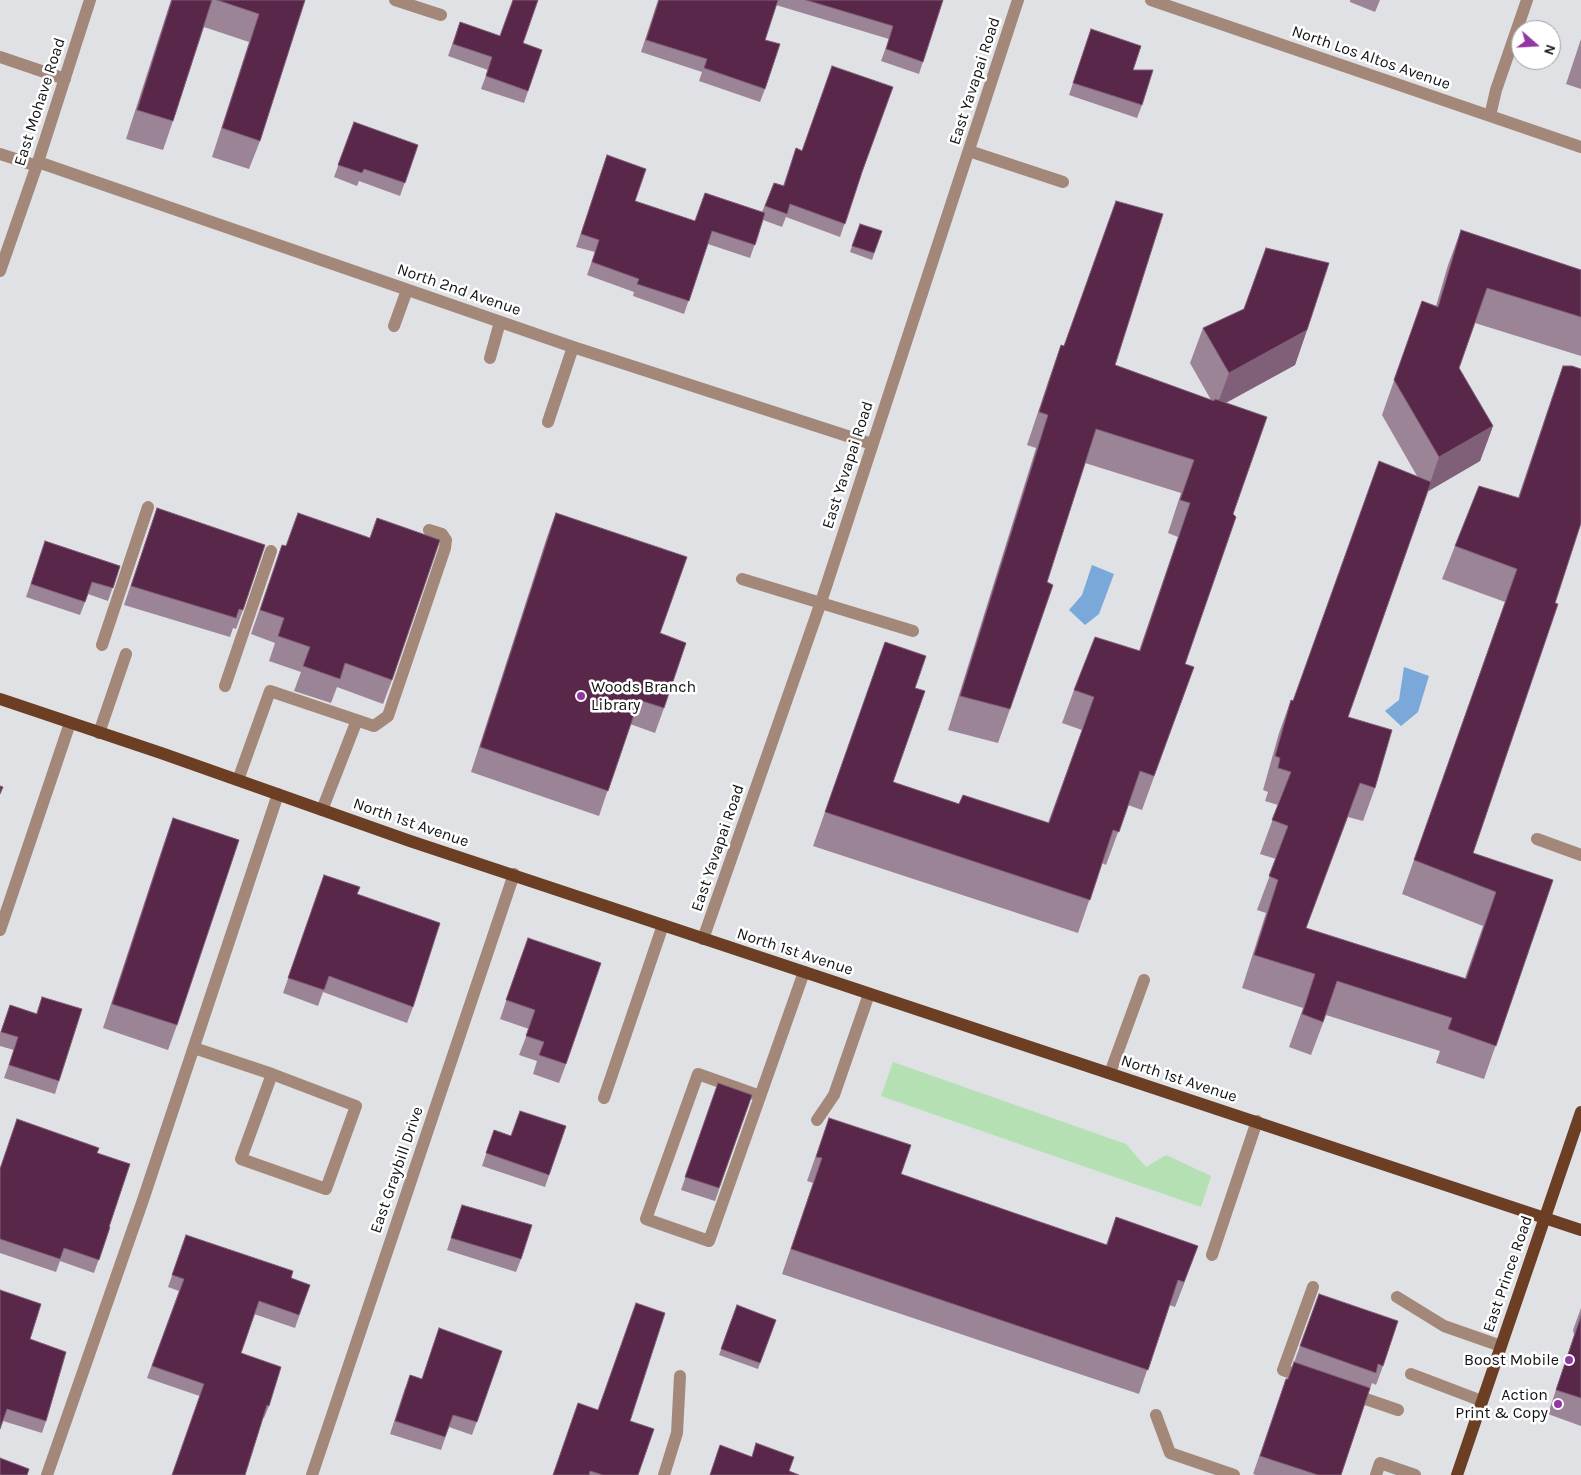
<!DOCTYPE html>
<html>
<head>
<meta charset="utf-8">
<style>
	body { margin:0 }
	#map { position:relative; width:1581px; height:1475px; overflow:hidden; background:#dfe1e5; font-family:Karla,sans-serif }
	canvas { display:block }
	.north { position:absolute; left:1511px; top:20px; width:50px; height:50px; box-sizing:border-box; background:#fff; border:1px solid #a0a0a1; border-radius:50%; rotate:109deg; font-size:14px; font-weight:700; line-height:20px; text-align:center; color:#111213 }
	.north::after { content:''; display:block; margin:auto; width:18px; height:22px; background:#9236a1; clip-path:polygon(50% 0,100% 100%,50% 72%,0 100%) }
</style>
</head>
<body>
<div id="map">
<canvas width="1581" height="1475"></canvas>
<div class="north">N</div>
</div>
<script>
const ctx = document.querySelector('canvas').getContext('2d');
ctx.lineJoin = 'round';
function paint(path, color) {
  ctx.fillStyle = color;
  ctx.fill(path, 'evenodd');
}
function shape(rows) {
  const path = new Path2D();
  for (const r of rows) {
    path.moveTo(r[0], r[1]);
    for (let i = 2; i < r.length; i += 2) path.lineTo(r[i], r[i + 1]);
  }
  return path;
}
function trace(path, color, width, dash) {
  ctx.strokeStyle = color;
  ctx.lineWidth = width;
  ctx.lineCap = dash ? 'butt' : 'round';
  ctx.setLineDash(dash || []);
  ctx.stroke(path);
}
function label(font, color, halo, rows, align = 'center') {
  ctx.font = font + ' Karla,sans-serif';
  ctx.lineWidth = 5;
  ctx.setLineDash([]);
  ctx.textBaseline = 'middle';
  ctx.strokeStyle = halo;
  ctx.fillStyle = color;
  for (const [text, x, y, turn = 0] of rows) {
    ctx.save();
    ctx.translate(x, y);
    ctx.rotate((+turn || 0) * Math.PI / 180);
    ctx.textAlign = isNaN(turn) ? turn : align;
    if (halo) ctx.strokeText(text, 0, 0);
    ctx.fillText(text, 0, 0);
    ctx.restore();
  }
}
const green = shape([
	[893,1062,1126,1144,1146,1167,1166,1155,1211,1176,1201,1207,881,1096]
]);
const water = shape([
	[1092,565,1114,574,1099,614,1085,625,1069,610,1082,595],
	[1404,667,1429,676,1418,712,1401,726,1385,711,1399,700]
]);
const minor = shape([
	[395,0,441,15],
	[1151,0,1581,147],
	[0,57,65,79],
	[1490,116,1496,90,1527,0],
	[969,151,1063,182],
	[0,154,37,166],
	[38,162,573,347,872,444],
	[0,271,38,162,90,0],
	[394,326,407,290],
	[490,358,500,322],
	[548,422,573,347],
	[742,579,913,631],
	[102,645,148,507],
	[225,686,271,551],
	[99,733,126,654],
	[238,780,270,691,374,726,388,716,445,548,446,540,442,534,429,530],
	[322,810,357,720],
	[1537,839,1581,855],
	[0,930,70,723],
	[703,939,821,602,1018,0],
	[194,1048,272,1074,356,1106,326,1189,241,1159,272,1074],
	[1110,1073,1144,980],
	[760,1096,698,1074,646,1219,709,1241,804,972],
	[604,1098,663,925],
	[817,1120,834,1095,869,994],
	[1212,1255,1257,1121],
	[1397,1297,1444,1326,1501,1346],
	[1411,1374,1482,1401],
	[1306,1378,1283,1370,1313,1287],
	[1351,1394,1398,1410],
	[1156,1415,1170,1453,1234,1475],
	[47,1475,143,1200,278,794],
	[312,1475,514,874],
	[664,1475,677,1433,680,1376],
	[1376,1475,1380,1463,1415,1475]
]);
const major = shape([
	[0,699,161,753,410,841,1581,1230],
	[1457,1475,1581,1112]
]);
const wall = shape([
	[171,0,305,0,260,141,249,169,212,157,249,42,204,27,173,121,163,150,126,139],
	[658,0,943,0,919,74,881,61,889,39,776,5,765,40,765,89,760,102,699,81,702,72,641,52],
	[1350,0,1380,0,1375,12,1350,2],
	[460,22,542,50,524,103,481,89,488,70,448,56],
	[1091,29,1133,70,1142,105,1137,118,1069,95],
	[1581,39,1581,89,1566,84],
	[354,122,418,145,400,196,359,181,357,186,334,177],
	[796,148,862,172,840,237,786,217,782,227,763,220,750,258,708,244,684,314,633,296,634,292,587,275,595,252,576,247,603,168,635,201,695,221,762,212,774,183,783,186],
	[1461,230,1581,270,1581,356,1475,323,1459,368,1493,426,1480,461,1428,491,1348,717,1375,788,1363,821,1348,817,1306,928,1465,978,1483,926,1402,894,1505,602,1442,579,1455,546,1518,498,1551,400,1563,366,1473,853,1553,880,1484,1079,1436,1063,1440,1051,1326,1015,1311,1055,1289,1047,1303,1008,1242,988,1266,913,1257,910,1276,859,1260,854,1278,805,1265,801,1268,792,1263,790,1279,733,1291,700,1293,700,1417,476,1382,415,1422,301,1436,306,1448,265],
	[882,231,872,260,850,252,852,246],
	[1266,248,1307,330,1295,365,1226,403,1233,514,1185,664,1194,667,1142,810,1128,805,1106,865,1102,863,1078,933,813,846,885,642,915,688,893,782,959,804,1048,823,1082,730,1062,723,1074,690,1139,651,1178,537,1168,533,1181,493,1085,463,1047,582,1010,709,998,743,948,730,1036,448,1027,445,1049,379,1061,345,1211,400,1190,363,1203,328,1244,309],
	[157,508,243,610,236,629,233,628,230,637,124,605],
	[556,513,660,633,664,708,655,733,630,724,599,816,471,772,547,537],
	[282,545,392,680,383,704,337,687,331,703,294,691,301,672,269,661,275,643,251,634],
	[41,553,120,566,108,601,88,594,80,615,26,597],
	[173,818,177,1025,168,1050,103,1028,164,843],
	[324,875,357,894,413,1007,407,1023,323,992,318,1006,283,993],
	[521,957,566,1064,559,1083,533,1074,537,1061,519,1055,529,1029,500,1019],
	[42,997,59,1081,55,1094,4,1078,14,1050,0,1046,0,1033,10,1005,36,1014],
	[718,1083,752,1095,715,1201,681,1190],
	[829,1118,901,1174,1106,1245,1116,1217,1198,1246,1175,1307,1169,1305,1139,1394,782,1274,813,1183,807,1181],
	[566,1126,545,1187,482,1166,494,1130,511,1136],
	[97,1153,109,1227,110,1227,94,1273,60,1261,56,1272,0,1253,0,1168],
	[462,1205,521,1259,516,1272,447,1250],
	[186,1235,291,1278,310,1285,295,1328,254,1314,241,1353,269,1406,264,1418,147,1378,179,1291,168,1287],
	[1319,1294,1383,1366,1376,1385,1372,1383,1341,1475,1256,1475,1253,1474,1286,1379,1288,1379],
	[737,1305,776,1320,758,1369,719,1355],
	[1581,1308,1581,1426,1548,1414,1574,1335,1573,1330],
	[30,1339,46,1421,42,1433,3,1421],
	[502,1351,472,1435,449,1427,441,1450,390,1434,405,1388,421,1379],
	[630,1421,638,1475,553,1475]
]);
const shadedWall = shape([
	[1307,330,1295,365,1216,408,1229,373],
	[1493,426,1480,461,1427,492,1439,457],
	[1198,1246,1189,1270,1175,1307,1184,1282]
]);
const building = shape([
	[172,0,212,0,173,121,137,110,172,0],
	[217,0,305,0,260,141,222,128,259,14,217,0],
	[513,0,538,0,523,43,542,50,528,91,486,76,492,57,453,44,460,22,500,36,513,0],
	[659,0,778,0,765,40,780,44,765,89,704,68,707,59,646,40,659,0],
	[806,0,943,0,923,62,886,49,893,26,806,0],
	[1091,29,1141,46,1133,70,1153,70,1142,105,1073,83,1091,29],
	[832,66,893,87,862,172,845,224,790,204,787,214,765,206,774,183,784,186,796,148,802,151,832,66],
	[354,122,418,145,405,183,364,169,362,173,338,165,354,122],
	[607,155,646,169,635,201,695,221,705,193,765,213,755,245,712,231,689,301,637,284,639,279,592,262,599,240,581,234,607,155],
	[1116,201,1163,214,1115,365,1214,401,1215,399,1267,417,1233,514,1236,517,1185,664,1194,667,1154,776,1140,771,1119,832,1113,830,1090,900,825,812,885,642,926,656,915,688,925,691,893,782,959,804,963,795,1049,823,1094,697,1074,690,1095,637,1140,651,1190,503,1180,500,1194,460,1096,429,1047,582,1053,585,1010,709,960,696,1048,415,1039,412,1061,345,1064,346,1116,201],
	[860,224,882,231,874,253,852,246,860,224],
	[1461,230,1581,270,1581,317,1487,288,1459,368,1493,426,1439,457,1394,380,1422,301,1438,307,1461,230],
	[1266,248,1329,263,1307,330,1229,373,1203,328,1244,309,1266,248],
	[1563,366,1572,366,1581,369,1581,523,1555,603,1558,604,1473,853,1553,880,1496,1046,1448,1029,1452,1018,1337,981,1323,1022,1302,1014,1315,974,1254,955,1278,880,1269,876,1288,826,1272,820,1291,772,1278,768,1280,758,1275,756,1291,700,1293,701,1379,461,1431,482,1348,717,1392,730,1375,788,1360,783,1306,928,1466,979,1496,892,1414,860,1517,569,1455,546,1479,486,1519,498,1563,366],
	[157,508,265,545,243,610,239,609,236,618,131,586,157,508],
	[298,513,370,538,377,518,440,540,392,680,345,663,340,679,303,666,310,647,278,636,284,618,260,610,282,545,286,546,298,513],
	[556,513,687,557,660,633,686,643,664,708,639,700,608,791,480,747,556,513],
	[45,541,120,566,113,588,92,582,85,602,31,584,45,541],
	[0,786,3,787,0,794,0,786],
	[173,818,239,840,177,1025,112,1004,173,818],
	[324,875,360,887,357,894,440,923,413,1007,329,976,324,990,288,978,324,875],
	[528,938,601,963,566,1064,539,1055,544,1042,526,1036,535,1010,506,1000,528,938],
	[42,997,82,1009,59,1081,9,1065,18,1037,1,1032,10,1005,37,1014,42,997],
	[718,1083,752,1095,719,1188,685,1177,718,1083],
	[520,1111,566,1126,549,1175,486,1153,494,1130,511,1136,520,1111],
	[829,1118,911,1145,901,1174,1107,1245,1116,1217,1198,1246,1184,1282,1178,1280,1148,1370,791,1249,822,1158,816,1157,829,1118],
	[17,1119,99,1148,97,1153,130,1164,109,1227,110,1227,99,1260,64,1248,60,1259,0,1239,0,1169,17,1119],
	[462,1205,532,1225,521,1259,451,1238,462,1205],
	[186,1235,293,1271,291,1278,310,1285,299,1315,259,1301,241,1353,281,1367,269,1406,267,1405,245,1475,172,1475,204,1384,152,1366,184,1279,172,1275,186,1235],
	[0,1290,41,1304,30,1339,66,1352,46,1421,7,1409,0,1429,0,1290],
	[1319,1294,1398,1321,1383,1366,1378,1364,1376,1373,1300,1346,1319,1294],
	[636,1303,665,1313,630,1421,654,1429,638,1475,603,1475,590,1471,589,1475,553,1475,578,1403,598,1410,636,1303],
	[737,1305,776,1320,760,1363,721,1349,737,1305],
	[1581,1316,1581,1398,1556,1390,1581,1316],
	[439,1328,502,1351,477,1422,453,1415,445,1437,395,1421,410,1375,422,1379,439,1328],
	[1294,1362,1370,1388,1341,1475,1318,1475,1260,1456,1286,1379,1288,1379,1294,1362],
	[756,1443,794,1457,789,1471,799,1475,710,1475,720,1445,752,1457,756,1443],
	[0,1458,29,1469,27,1475,0,1475,0,1458]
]);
const markers = [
	[581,696,5,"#9236a1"],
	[1569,1360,5,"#9236a1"],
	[1558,1404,5,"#9236a1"]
];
const streetNames = [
	["North Los Altos Avenue",1371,58,19],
	["East Yavapai Road",975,81,-72],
	["East Mohave Road",40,102,-72],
	["North 2nd Avenue",459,290,19],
	["East Yavapai Road",848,465,-72],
	["North 1st Avenue",411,823,19],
	["East Yavapai Road",718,848,-71],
	["North 1st Avenue",795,952,18],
	["North 1st Avenue",1179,1079,18],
	["East Graybill Drive",397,1170,-71],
	["East Prince Road",1508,1274,-71]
];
const poiNames = [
	["Woods Branch",591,687,"left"],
	["Library",591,705,"left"],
	["Boost Mobile",1559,1360],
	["Action",1548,1395],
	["Print & Copy",1548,1413]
];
paint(green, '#b4e0b4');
paint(water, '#79a8d9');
trace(minor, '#a38879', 12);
trace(major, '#6c3f25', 12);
paint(wall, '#9c8497');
paint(shadedWall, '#805f78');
paint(building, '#582749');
trace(building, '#805f78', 1);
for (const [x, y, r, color] of markers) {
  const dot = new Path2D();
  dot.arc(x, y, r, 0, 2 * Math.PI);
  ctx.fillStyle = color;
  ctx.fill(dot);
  trace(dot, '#fff', 2);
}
label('16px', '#111213', '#fff', streetNames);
label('16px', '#111213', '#fff', poiNames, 'right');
</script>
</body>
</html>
